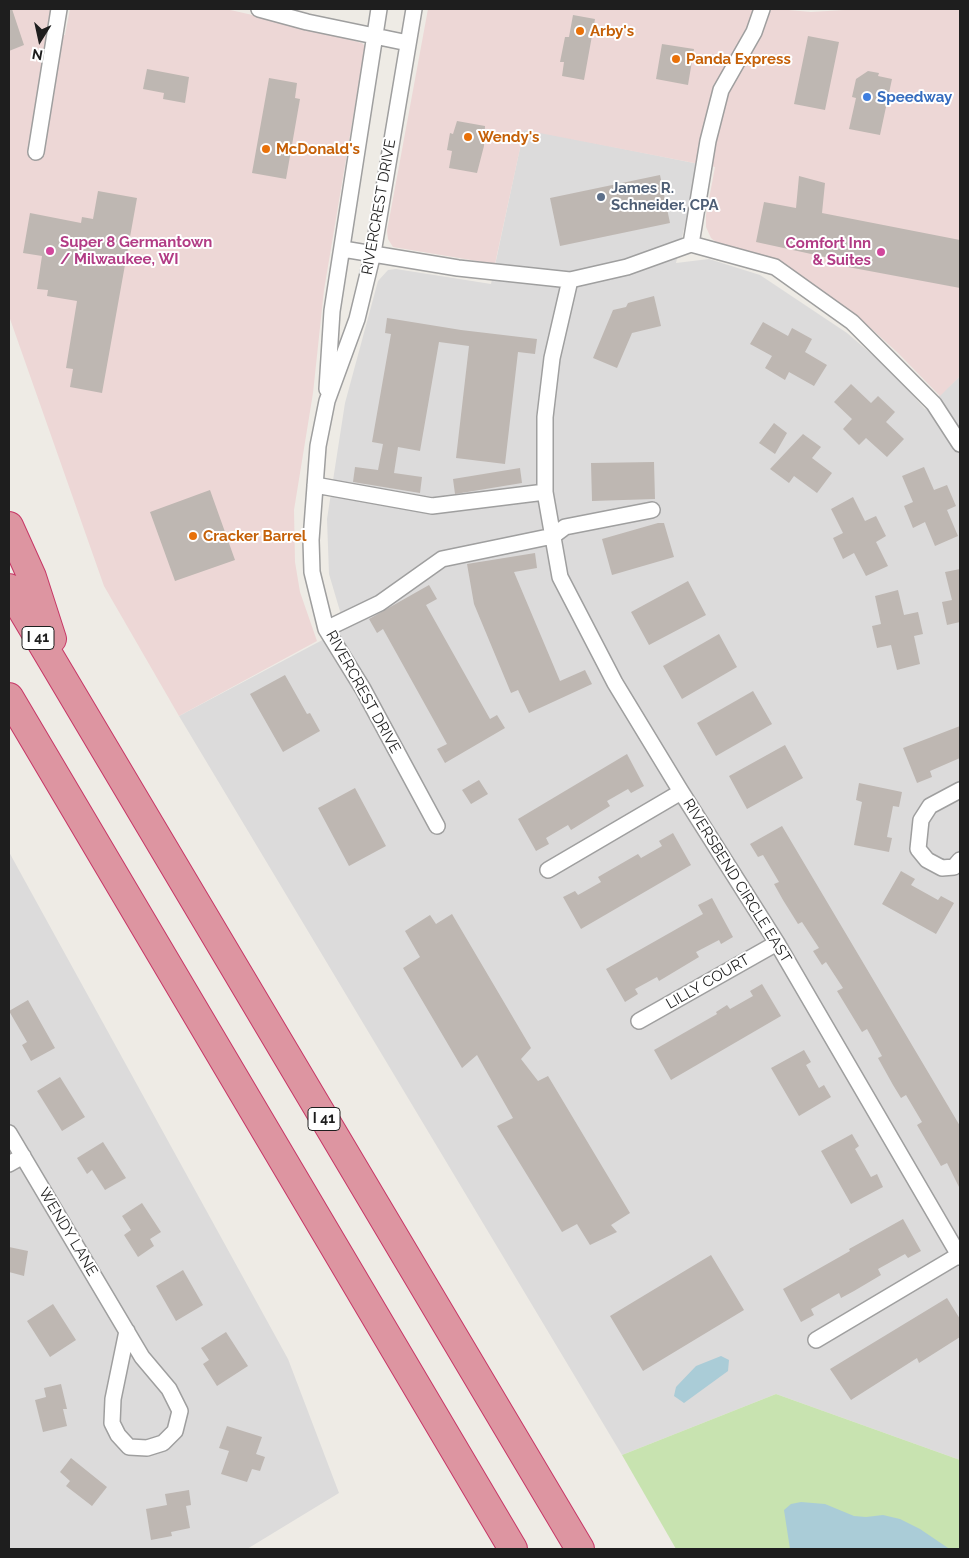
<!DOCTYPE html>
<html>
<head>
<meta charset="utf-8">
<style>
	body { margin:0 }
	#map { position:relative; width:969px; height:1558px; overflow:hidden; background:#eeebe5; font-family:Raleway,sans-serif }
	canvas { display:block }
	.frame { position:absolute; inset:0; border:10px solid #1e1e1e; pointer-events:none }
	.north { position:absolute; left:15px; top:15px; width:50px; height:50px; -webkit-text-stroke:4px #fff; paint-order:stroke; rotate:190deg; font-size:14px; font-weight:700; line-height:20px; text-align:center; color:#1e1e1e }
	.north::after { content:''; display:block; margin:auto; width:18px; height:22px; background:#1e1e1e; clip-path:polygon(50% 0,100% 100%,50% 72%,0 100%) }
</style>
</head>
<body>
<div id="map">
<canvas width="969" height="1558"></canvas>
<div class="frame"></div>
<div class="north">N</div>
</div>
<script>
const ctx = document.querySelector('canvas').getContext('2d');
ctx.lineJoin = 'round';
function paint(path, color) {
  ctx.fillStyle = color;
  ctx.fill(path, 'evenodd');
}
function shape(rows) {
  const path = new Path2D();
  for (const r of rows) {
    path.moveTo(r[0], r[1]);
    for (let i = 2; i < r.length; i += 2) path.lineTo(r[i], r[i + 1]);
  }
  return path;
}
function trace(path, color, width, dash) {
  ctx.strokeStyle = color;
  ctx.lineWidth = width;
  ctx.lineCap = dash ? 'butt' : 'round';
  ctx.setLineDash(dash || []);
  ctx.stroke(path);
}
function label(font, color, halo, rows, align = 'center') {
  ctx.font = font + ' Raleway,sans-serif';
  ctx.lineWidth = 4;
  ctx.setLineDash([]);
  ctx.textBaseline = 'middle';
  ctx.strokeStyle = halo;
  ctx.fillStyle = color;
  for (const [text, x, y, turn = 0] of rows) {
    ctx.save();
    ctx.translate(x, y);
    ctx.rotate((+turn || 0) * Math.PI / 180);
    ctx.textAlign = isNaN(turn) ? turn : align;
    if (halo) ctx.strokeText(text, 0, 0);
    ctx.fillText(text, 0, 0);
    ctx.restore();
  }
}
const residential = shape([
	[524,129,699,164,676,263,709,259,760,275,847,333,890,370,925,409,960,376,960,1460,776,1394,622,1455,179,716,345,628,329,574,327,519,345,403,378,281,388,270,396,269,491,284],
	[9,852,288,1359,339,1493,247,1549,9,1549]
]);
const commercial = shape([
	[9,9,51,9,48,31,65,35,70,9,226,9,292,24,362,43,365,46,324,290,313,393,294,510,295,562,300,592,317,641,179,716,104,586,9,316],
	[428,9,777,9,811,12,844,10,960,9,960,376,940,396,898,353,863,321,840,303,787,269,717,243,711,238,706,227,706,215,715,167,524,130,495,264,393,247,388,239,387,231]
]);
const grass = shape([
	[776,1394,960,1460,960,1549,676,1549,622,1455]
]);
const water = shape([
	[721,1356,729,1360,728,1371,684,1403,674,1396,676,1387,696,1366],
	[801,1502,825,1504,854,1516,866,1517,883,1515,900,1519,920,1529,948,1548,956,1549,790,1549,784,1510,791,1504]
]);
const building = shape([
	[9,9,12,9,24,45,9,51],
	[573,15,595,19,584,80,562,76,564,62,560,62,565,37,569,37],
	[808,36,839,42,825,110,794,104],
	[662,44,694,49,688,85,656,79],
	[147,69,189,77,185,103,163,99,164,93,143,89],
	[868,71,879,73,878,76,892,79,880,135,849,129,856,98,852,97,856,79],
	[269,78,297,83,295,98,300,99,286,179,252,173],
	[457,121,485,126,484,146,477,173,449,168,452,151,447,150,450,133,453,134],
	[660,175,670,223,560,246,550,198],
	[799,176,825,183,822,213,960,240,960,288,848,267,848,262,756,242,764,202,796,208],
	[98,191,137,198,102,393,70,387,73,369,66,368,77,301,47,296,48,290,37,289,42,256,23,253,30,213,81,223,82,217,93,219],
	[654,296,661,326,632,333,617,368,593,358,613,310,626,307,628,303],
	[387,318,461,330,537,339,535,354,518,352,505,464,456,458,469,346,439,342,420,451,398,447,394,473,422,477,420,493,353,482,355,467,378,470,383,444,372,442,391,334,385,333],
	[763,322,788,336,792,328,812,339,805,352,827,365,814,386,789,372,785,380,765,368,772,356,750,344],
	[851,384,871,403,878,396,895,412,886,422,904,439,887,457,866,438,859,445,843,429,852,419,834,402],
	[774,423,787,433,775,454,759,443],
	[803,434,821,447,812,458,832,473,817,493,794,476,789,483,770,469],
	[654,462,655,499,592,501,591,463],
	[924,467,934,490,947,485,956,506,947,510,958,536,935,546,925,522,913,528,904,506,913,502,902,476],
	[520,468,522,483,455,494,453,479],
	[210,490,235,560,175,581,150,512],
	[853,497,865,521,876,516,886,536,876,542,888,566,866,576,854,553,843,559,833,538,843,533,831,509],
	[658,523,664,523,674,557,612,575,602,539],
	[535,553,537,568,514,572,560,681,585,670,592,684,529,713,518,690,511,693,474,604,467,564],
	[960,569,960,622,947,625,942,602,952,600,945,572],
	[688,581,706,615,649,645,631,612],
	[429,585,437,599,426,605,490,719,497,715,505,728,445,763,437,749,447,744,383,629,377,633,369,619],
	[898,590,904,615,918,612,923,634,914,636,920,664,897,670,891,645,877,648,872,626,881,624,875,596],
	[719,634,737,667,682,699,663,666],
	[285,675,307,714,310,713,320,731,283,752,250,694],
	[753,691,772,724,716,756,697,723],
	[960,726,960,758,930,771,932,777,917,783,903,748],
	[785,745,803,778,747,809,729,776],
	[627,754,644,786,631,793,628,789,607,801,610,806,571,830,568,825,546,838,549,844,536,851,518,819],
	[479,780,488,794,471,804,462,790],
	[859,783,902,792,899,807,893,806,887,837,892,838,889,852,854,845,862,802,856,800],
	[355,788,386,846,349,866,318,808],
	[782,826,960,1126,960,1189,947,1163,941,1166,917,1125,922,1122,906,1095,901,1098,893,1085,878,1058,882,1056,867,1029,862,1032,837,991,843,988,826,962,822,965,813,951,819,948,802,922,798,924,783,900,774,884,779,882,763,855,758,857,750,844],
	[673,833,691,865,581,929,563,897,575,891,578,895,601,882,598,877,638,854,641,858,662,846,659,841],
	[901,871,915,879,911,885,938,900,941,896,954,903,936,934,882,904],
	[712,898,733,937,721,944,719,940,696,952,699,957,659,981,657,977,635,989,638,994,625,1002,606,969,703,914,698,905],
	[452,914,531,1048,521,1059,538,1081,548,1076,630,1213,611,1225,617,1232,590,1245,577,1224,562,1232,497,1126,513,1118,477,1055,462,1068,403,968,420,957,405,931,430,915,436,924],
	[762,984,781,1016,671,1080,654,1050,717,1014,716,1012,727,1005,730,1009,753,996,750,991],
	[28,1000,55,1048,31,1061,22,1045,27,1042,9,1011],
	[804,1050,811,1062,806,1065,819,1088,824,1085,831,1097,799,1116,771,1068],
	[60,1077,85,1117,62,1131,37,1091],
	[852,1134,859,1146,855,1149,871,1177,877,1174,883,1187,851,1204,821,1151],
	[103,1142,126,1178,105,1190,92,1170,87,1174,77,1158],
	[142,1203,161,1232,150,1239,154,1246,138,1257,124,1235,131,1230,122,1216],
	[903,1219,921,1251,908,1258,905,1254,878,1269,881,1275,854,1291,841,1298,839,1293,811,1309,814,1315,801,1322,783,1289,850,1251,849,1249],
	[9,1247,28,1251,24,1276,9,1272],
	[711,1255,744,1310,643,1371,610,1316],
	[183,1270,203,1305,176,1321,156,1286],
	[947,1298,960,1319,960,1337,919,1363,917,1358,851,1400,830,1369],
	[53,1304,76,1340,50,1357,27,1321],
	[226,1332,248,1366,217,1386,203,1364,209,1360,201,1348],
	[61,1384,67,1409,63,1409,67,1426,43,1432,35,1400,46,1397,44,1388],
	[227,1426,262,1437,256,1454,265,1457,260,1471,252,1469,247,1482,221,1474,229,1451,219,1448],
	[71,1458,107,1487,92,1506,66,1486,70,1481,60,1472],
	[189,1490,191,1505,186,1506,190,1528,171,1532,172,1536,151,1540,146,1509,167,1505,165,1494]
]);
const street = shape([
	[259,9,307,22,408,43],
	[414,9,373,253,357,319,327,401,318,446,311,540,312,572,326,629,363,689,437,826],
	[36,152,59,9],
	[691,244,708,141,721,90,754,32,762,9],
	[343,249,458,268,570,280],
	[327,389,332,311,379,9],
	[960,444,934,404,852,322,775,267,691,244,627,267,570,280,552,358,545,417,545,492,560,577,615,683,680,790,777,943,960,1257],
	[315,485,432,506,545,492],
	[326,629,380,603,442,559,553,536,565,527,652,510],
	[960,790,930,806,921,820,918,849,927,860,942,868,954,867,960,860],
	[548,870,681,792],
	[639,1021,777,943],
	[9,1133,142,1357,169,1389,180,1411,175,1431,163,1443,147,1448,129,1447,118,1435,112,1423,113,1399,127,1331],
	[9,1164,23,1156],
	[816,1340,959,1255]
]);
const highway = shape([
	[9,526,32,577,52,639],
	[9,588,580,1549],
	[9,697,513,1549]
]);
const markers = [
	[580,31,5,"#e8710a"],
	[676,59,5,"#e8710a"],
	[867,97,5,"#3f7fe0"],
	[468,137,5,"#e8710a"],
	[266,149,5,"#e8710a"],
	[601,197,5,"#5c6f8a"],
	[50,251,5,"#d1479c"],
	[881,252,5,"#d1479c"],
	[193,536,5,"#e8710a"]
];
const shields = [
	[38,638,32],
	[324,1119,32]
];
const shieldNames = [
	["I 41",38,638],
	["I 41",324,1119]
];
const foodNames = [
	["Arby's",590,31],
	["Panda Express",686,59],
	["Wendy's",478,137],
	["McDonald's",276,149],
	["Cracker Barrel",203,536]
];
const shopNames = [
	["Speedway",877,97]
];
const serviceNames = [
	["James R.",611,188],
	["Schneider, CPA",611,205]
];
const streetNames = [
	["RIVERCREST DRIVE",379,207,-80],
	["RIVERCREST DRIVE",363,692,61],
	["RIVERSBEND CIRCLE EAST",737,881,58],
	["LILLY COURT",708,982,-30],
	["WENDY LANE",68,1232,59]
];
const hotelNames = [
	["Super 8 Germantown",60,242],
	["/ Milwaukee, WI",60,259],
	["Comfort Inn",871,243,"right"],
	["& Suites",871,260,"right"]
];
paint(residential, '#dcdbdb');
paint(commercial, '#edd7d6');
paint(grass, '#c8e3b0');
paint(water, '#aaccd7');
paint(building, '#beb7b2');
trace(street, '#9f9f9f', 18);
trace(highway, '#c73766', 30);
trace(street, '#fff', 15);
trace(highway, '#dd95a1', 28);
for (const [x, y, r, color] of markers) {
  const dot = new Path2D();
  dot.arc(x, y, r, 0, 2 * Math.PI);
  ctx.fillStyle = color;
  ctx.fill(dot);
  trace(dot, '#fff', 2);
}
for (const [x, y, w] of shields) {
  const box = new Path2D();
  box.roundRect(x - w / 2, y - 11.5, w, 23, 4);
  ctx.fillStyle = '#fff';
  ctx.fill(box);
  trace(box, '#1e1e1e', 1);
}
label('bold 14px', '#1e1e1e', null, shieldNames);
label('bold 15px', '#c56008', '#fff', foodNames, 'left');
label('bold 15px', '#366cbe', '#fff', shopNames, 'left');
label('bold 15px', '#4e5e75', '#fff', serviceNames, 'left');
label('15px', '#1e1e1e', '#fff', streetNames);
label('bold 15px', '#b23c85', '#fff', hotelNames, 'left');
</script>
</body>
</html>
